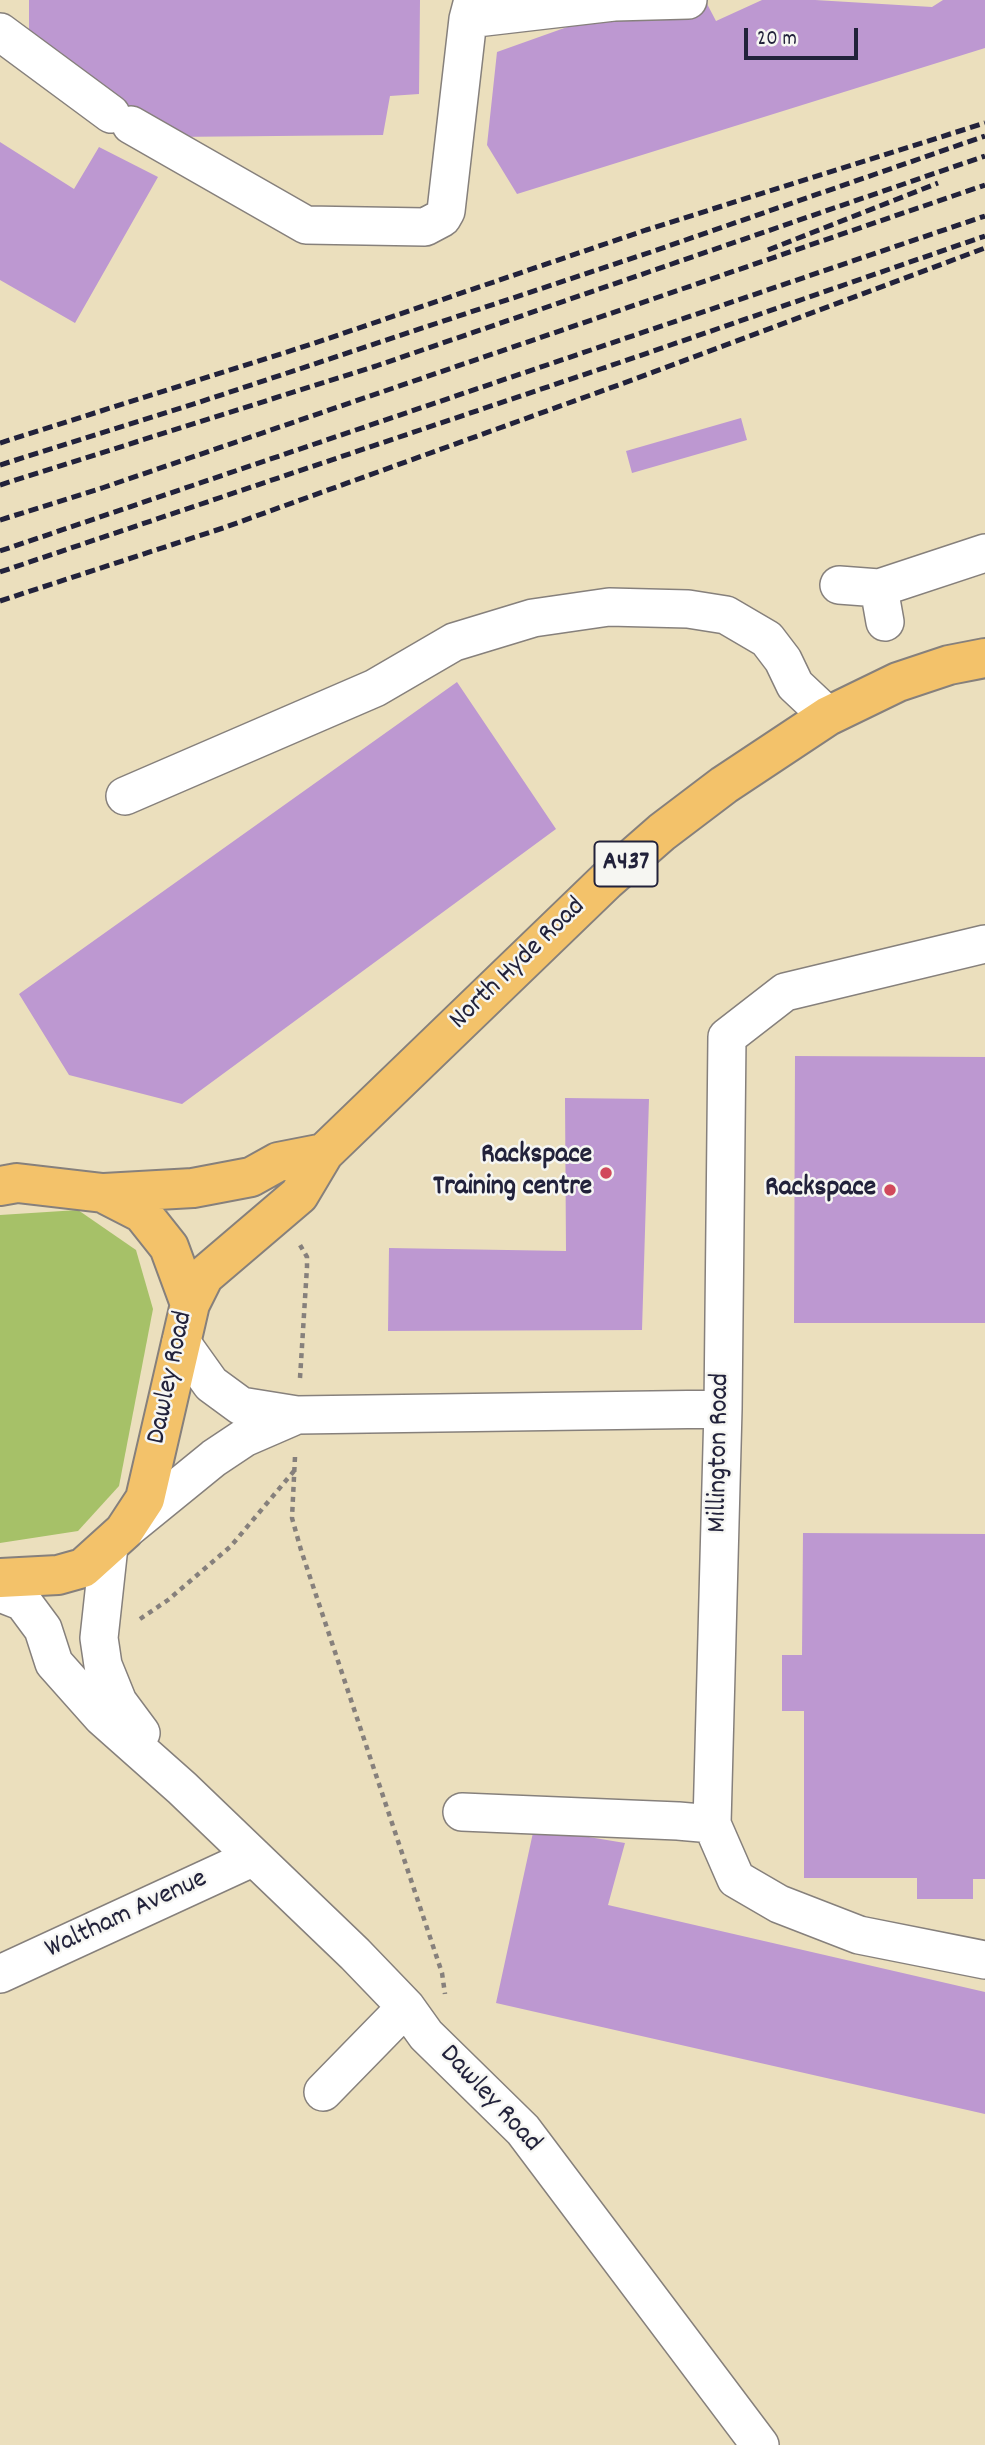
<!DOCTYPE html>
<html>
<head>
<meta charset="utf-8">
<style>
	body { margin:0 }
	#map { position:relative; width:985px; height:2445px; overflow:hidden; background:#ebdfbd; font-family:Dekko,sans-serif }
	canvas { display:block }
	.scale { position:absolute; left:744px; top:28px; width:114px; height:32px; box-sizing:border-box; border:4px solid #22223b; border-top:0; padding-left:9px; font-size:21px; line-height:24px; white-space:nowrap; color:#22223b; -webkit-text-stroke:5px #f6f6f2; paint-order:stroke }
</style>
</head>
<body>
<div id="map">
<canvas width="985" height="2445"></canvas>
<div class="scale">20 m</div>
</div>
<script>
const ctx = document.querySelector('canvas').getContext('2d');
ctx.lineJoin = 'round';
function paint(path, color) {
  ctx.fillStyle = color;
  ctx.fill(path, 'evenodd');
}
function shape(rows) {
  const path = new Path2D();
  for (const r of rows) {
    path.moveTo(r[0], r[1]);
    for (let i = 2; i < r.length; i += 2) path.lineTo(r[i], r[i + 1]);
  }
  return path;
}
function trace(path, color, width, dash) {
  ctx.strokeStyle = color;
  ctx.lineWidth = width;
  ctx.lineCap = dash ? 'butt' : 'round';
  ctx.setLineDash(dash || []);
  ctx.stroke(path);
}
function label(font, color, halo, rows, align = 'center') {
  ctx.font = font + ' Dekko,sans-serif';
  ctx.lineWidth = 5;
  ctx.setLineDash([]);
  ctx.textBaseline = 'middle';
  ctx.strokeStyle = halo;
  ctx.fillStyle = color;
  for (const [text, x, y, turn = 0] of rows) {
    ctx.save();
    ctx.translate(x, y);
    ctx.rotate((+turn || 0) * Math.PI / 180);
    ctx.textAlign = isNaN(turn) ? turn : align;
    if (halo) ctx.strokeText(text, 0, 0);
    ctx.fillText(text, 0, 0);
    ctx.restore();
  }
}
const green = shape([
	[78,1210,136,1250,153,1309,119,1486,78,1531,0,1543,0,1215]
]);
const building = shape([
	[29,0,420,0,419,94,390,96,383,135,170,137,29,52],
	[643,0,705,0,716,21,762,0,815,0,932,7,943,0,985,0,985,48,517,194,487,145,497,52],
	[0,142,74,189,99,147,158,177,75,323,0,280],
	[741,418,747,440,632,473,626,451],
	[457,682,556,829,182,1104,69,1075,19,994],
	[795,1056,985,1057,985,1323,794,1323],
	[565,1098,649,1099,642,1330,388,1331,389,1248,566,1251],
	[803,1533,985,1534,985,1879,973,1879,973,1899,917,1899,917,1878,804,1878,804,1711,782,1711,782,1655,802,1655],
	[534,1828,625,1843,608,1905,985,1992,985,2114,496,2003]
]);
const path = shape([
	[300,1378,307,1267,307,1257,300,1245],
	[295,1457,292,1518,301,1550,442,1973,445,1994],
	[140,1619,168,1600,231,1546,294,1471]
]);
const minor = shape([
	[468,19,614,2,688,0],
	[0,32,111,114],
	[131,125,306,225,425,227,442,218,446,211,468,19,473,0],
	[839,585,879,588,985,553],
	[879,588,885,622],
	[125,796,375,688,454,642,533,618,609,607,688,609,726,615,767,639,783,660,795,685,828,716],
	[985,944,785,992,727,1037,723,1409,712,1824,736,1879,779,1904,859,1935,985,1960],
	[181,1342,211,1384,241,1406,297,1415,723,1409],
	[128,1528,214,1458,244,1438,297,1415],
	[109,1546,99,1638,103,1665,118,1702,141,1733],
	[0,1593,23,1602,43,1629,54,1663,102,1717,182,1788,355,1954,406,2007,426,2035,523,2130,760,2445],
	[462,1812,678,1821,712,1824],
	[0,1974,254,1857],
	[323,2092,406,2007]
]);
const major = shape([
	[0,1186,17,1183,103,1193,142,1213,169,1247,190,1304,145,1499,124,1531,83,1568,58,1575,0,1578],
	[104,1193,193,1188,251,1177,278,1162,324,1153],
	[190,1304,204,1276,299,1195,324,1153,606,881,662,832,724,785,828,716,898,682,949,665,985,658]
]);
const rail = shape([
	[768,250,938,183],
	[0,443,312,344,646,230,985,123],
	[0,465,200,402,651,252,985,136],
	[0,485,376,366,985,156],
	[0,520,102,488,985,185],
	[0,551,985,216],
	[0,572,639,356,985,236],
	[0,601,223,528,635,379,985,248]
]);
const markers = [
	[606,1173,7,"#d1495b"],
	[890,1190,7,"#d1495b"]
];
const shields = [
	[626,864,63]
];
const shieldNames = [
	["A437",626,864]
];
const streetNames = [
	["North Hyde Road",519,965,-44],
	["Dawley Road",172,1378,-78],
	["Millington Road",721,1453,-89],
	["Waltham Avenue",127,1916,-25],
	["Dawley Road",489,2100,47]
];
const poiNames = [
	["Rackspace",592,1157],
	["Training centre",592,1189],
	["Rackspace",876,1190]
];
paint(green, '#a6c168');
paint(building, '#bd98d1');
trace(minor, '#86807c', 40);
trace(major, '#86807c', 42);
trace(path, '#86807c', 4.5, [5, 5]);
trace(minor, '#fff', 37);
trace(major, '#f3c26a', 38);
trace(rail, '#22223b', 5, [10, 5]);
for (const [x, y, r, color] of markers) {
  const dot = new Path2D();
  dot.arc(x, y, r, 0, 2 * Math.PI);
  ctx.fillStyle = color;
  ctx.fill(dot);
  trace(dot, '#f6f6f2', 2.5);
}
for (const [x, y, w] of shields) {
  const box = new Path2D();
  box.roundRect(x - w / 2, y - 22.5, w, 45, 5);
  ctx.fillStyle = '#f6f6f2';
  ctx.fill(box);
  trace(box, '#22223b', 2);
}
label('bold 26px', '#22223b', null, shieldNames);
label('28px', '#22223b', '#f6f6f2', streetNames);
label('bold 28px', '#22223b', '#f6f6f2', poiNames, 'right');
</script>
</body>
</html>
